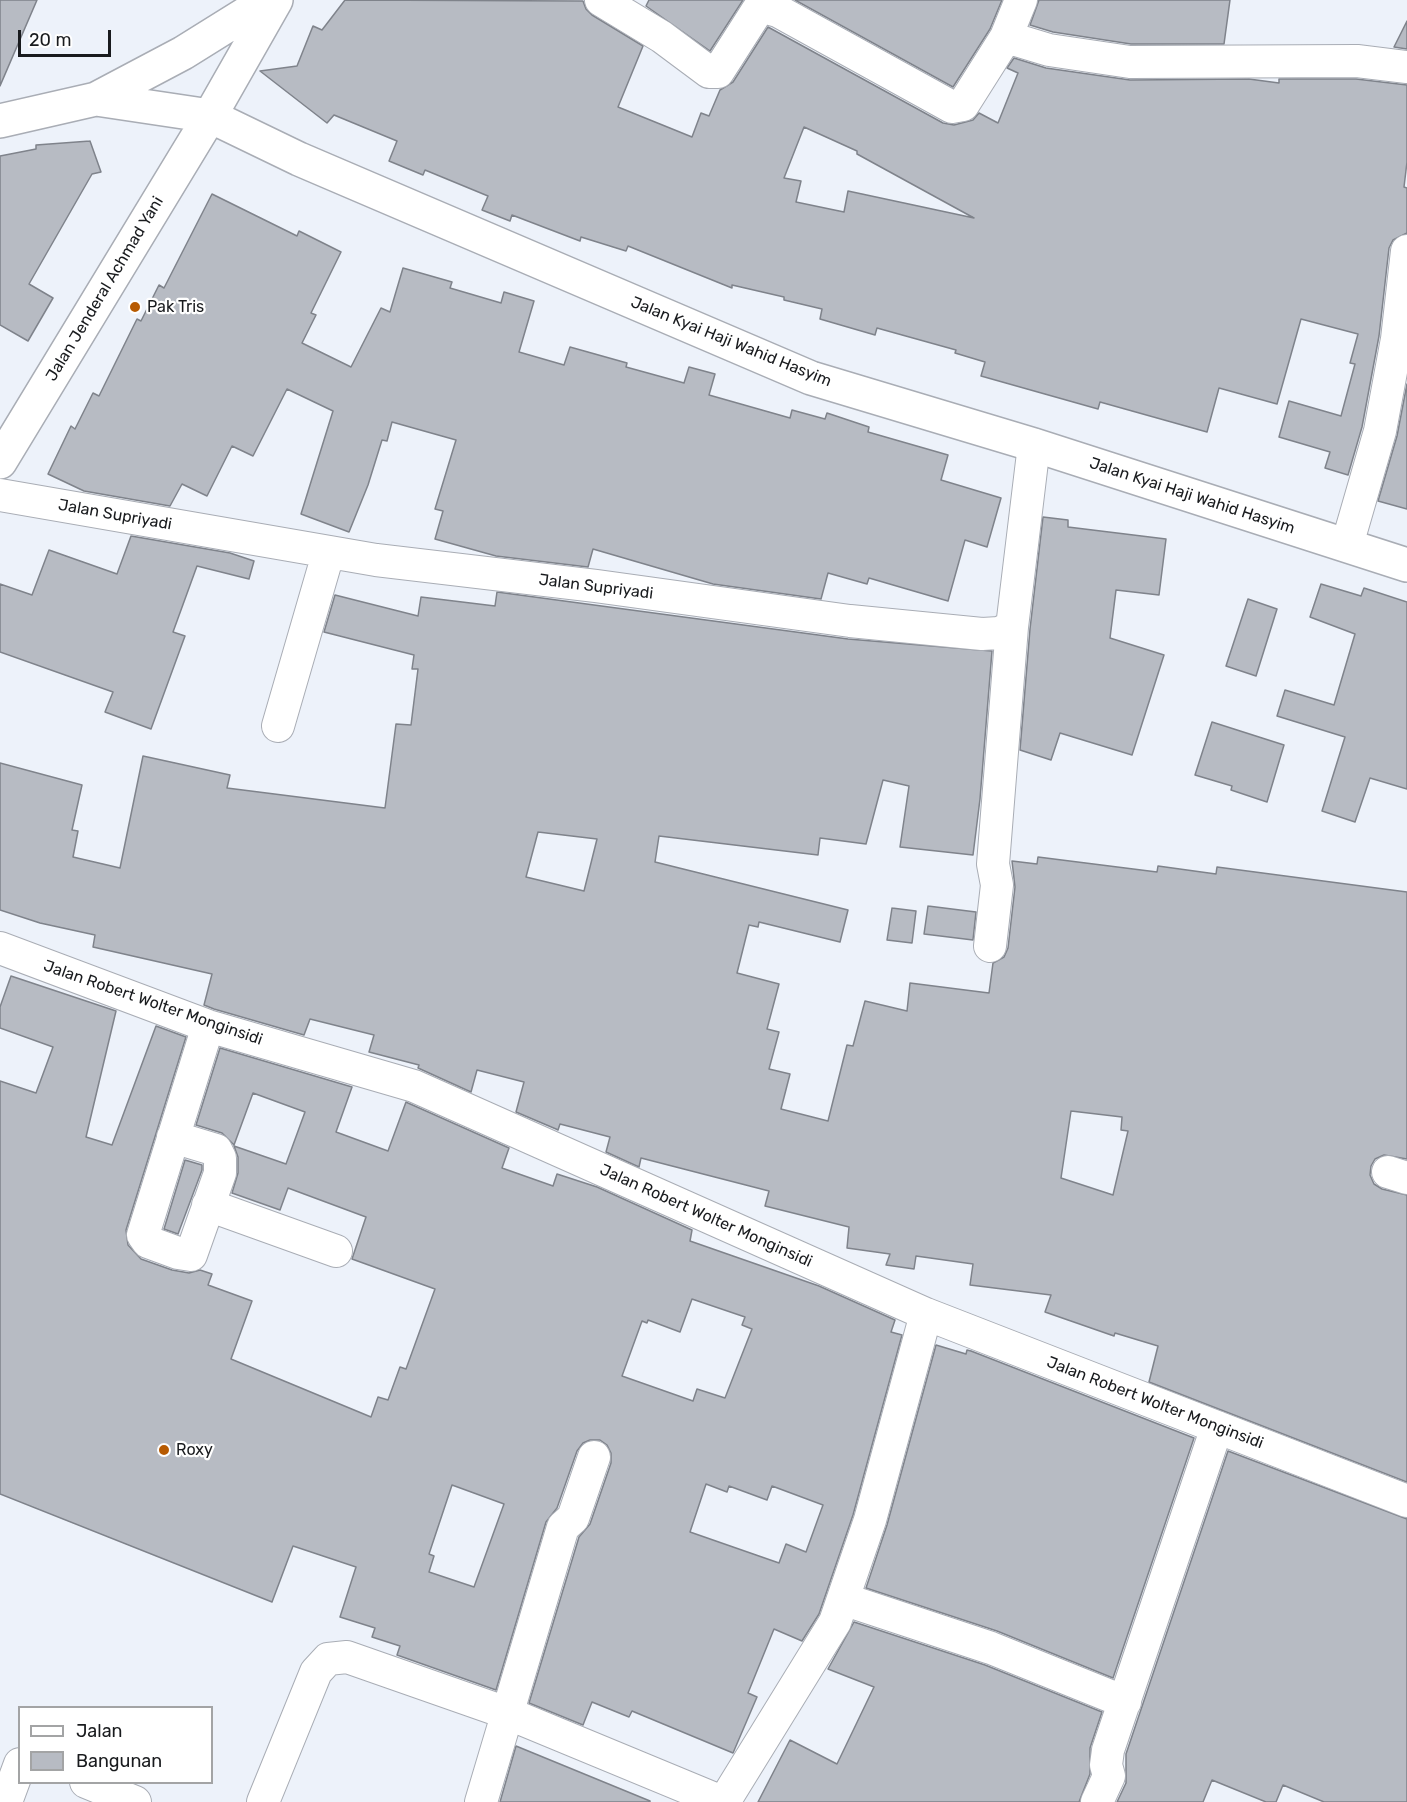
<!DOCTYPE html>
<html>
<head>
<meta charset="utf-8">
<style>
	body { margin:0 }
	#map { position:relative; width:1407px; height:1802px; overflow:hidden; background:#edf2fa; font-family:Rubik,sans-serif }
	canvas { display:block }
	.legend { position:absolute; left:18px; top:1706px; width:195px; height:78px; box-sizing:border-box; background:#fff; border:2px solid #a3a4a5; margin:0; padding:8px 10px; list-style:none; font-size:18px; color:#191b1e }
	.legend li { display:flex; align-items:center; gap:12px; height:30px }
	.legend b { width:30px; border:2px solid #a3a4a5 }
	.scale { position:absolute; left:18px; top:30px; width:93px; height:27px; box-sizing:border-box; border:3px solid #191b1e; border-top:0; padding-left:8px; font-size:18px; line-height:21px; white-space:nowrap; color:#191b1e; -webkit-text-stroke:4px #fff; paint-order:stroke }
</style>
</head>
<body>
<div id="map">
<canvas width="1407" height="1802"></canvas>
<ul class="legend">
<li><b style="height:8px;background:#fff"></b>Jalan</li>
<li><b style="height:16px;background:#b7bbc3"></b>Bangunan</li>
</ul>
<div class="scale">20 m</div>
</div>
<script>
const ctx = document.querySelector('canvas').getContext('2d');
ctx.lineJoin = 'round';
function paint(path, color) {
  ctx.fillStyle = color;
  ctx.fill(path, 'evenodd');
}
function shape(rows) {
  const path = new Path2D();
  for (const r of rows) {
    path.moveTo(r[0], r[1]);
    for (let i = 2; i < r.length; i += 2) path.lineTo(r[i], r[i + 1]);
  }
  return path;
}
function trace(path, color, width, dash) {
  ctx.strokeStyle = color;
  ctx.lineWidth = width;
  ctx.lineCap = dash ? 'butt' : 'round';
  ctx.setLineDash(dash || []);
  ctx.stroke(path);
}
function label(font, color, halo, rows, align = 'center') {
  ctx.font = font + ' Rubik,sans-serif';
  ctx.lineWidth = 4.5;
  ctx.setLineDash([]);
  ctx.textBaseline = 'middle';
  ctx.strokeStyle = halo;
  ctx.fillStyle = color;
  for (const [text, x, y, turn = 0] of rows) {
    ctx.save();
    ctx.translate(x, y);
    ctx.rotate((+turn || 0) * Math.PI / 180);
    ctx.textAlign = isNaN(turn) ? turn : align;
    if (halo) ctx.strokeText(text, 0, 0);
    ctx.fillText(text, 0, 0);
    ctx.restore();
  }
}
const building = shape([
	[0,0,37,0,0,86,0,0],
	[345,0,583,1,586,9,592,15,643,46,618,107,692,137,701,113,709,116,720,90,733,82,768,27,943,123,954,125,973,120,979,113,998,123,1018,73,1007,68,1014,58,1046,68,1130,80,1249,79,1279,83,1279,79,1356,79,1407,85,1407,162,1404,187,1407,188,1407,233,1393,240,1389,248,1379,336,1362,427,1348,475,1325,468,1330,452,1279,437,1289,401,1341,416,1355,364,1350,363,1358,334,1301,319,1277,404,1219,388,1207,432,1100,402,1098,409,981,376,985,362,955,353,956,350,877,328,875,335,820,319,822,309,784,300,784,297,732,285,732,288,628,246,626,251,581,237,580,241,512,215,510,221,482,210,488,196,425,170,423,175,389,161,397,141,334,115,327,123,260,71,297,66,313,26,322,30,345,0],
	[804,127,857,151,857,154,974,218,848,191,844,212,796,202,801,181,784,178,804,127],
	[649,0,743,0,710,51,646,6,649,0],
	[795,0,1002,0,990,29,953,87,795,0],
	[1039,0,1230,0,1224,44,1131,44,1053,32,1030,25,1039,0],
	[1407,21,1407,49,1394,47,1407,21],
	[90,141,101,172,92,174,29,284,53,298,28,341,0,325,0,156,36,149,36,145,90,141],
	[212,194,297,236,299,231,341,252,311,313,316,315,302,343,351,367,381,308,390,312,403,268,452,282,450,288,501,303,504,292,534,301,519,352,564,365,570,347,627,363,626,367,684,383,689,367,715,374,709,395,790,418,792,410,825,419,827,413,869,427,868,432,948,455,941,480,1001,498,987,547,965,540,948,601,869,578,867,584,828,573,821,599,713,584,593,549,588,567,496,556,435,539,443,511,435,509,456,440,392,422,387,441,382,440,368,485,349,532,301,514,333,411,287,389,253,456,232,446,207,496,182,484,170,506,84,491,48,474,71,426,75,429,93,393,99,396,137,319,141,321,159,285,164,288,212,194],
	[1407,384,1407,509,1378,501,1397,436,1407,384],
	[1043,517,1068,520,1068,527,1166,539,1159,595,1116,590,1110,638,1164,655,1132,755,1060,733,1051,760,1020,750,1030,629,1043,517],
	[131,536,230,553,254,561,249,579,197,566,173,632,185,636,151,729,105,712,113,692,0,652,0,584,32,595,49,550,117,574,131,536],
	[1321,584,1361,596,1364,588,1407,602,1407,789,1370,778,1355,822,1322,811,1345,737,1277,716,1285,690,1334,705,1355,634,1310,617,1321,584],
	[497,592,848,639,992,651,980,799,973,855,900,847,909,786,883,780,866,844,820,838,818,855,659,836,655,862,848,910,840,942,759,922,758,927,749,925,737,973,779,984,767,1029,779,1032,769,1069,790,1074,781,1109,828,1121,847,1045,853,1046,865,1001,907,1011,910,983,989,993,993,963,1004,957,1008,948,1015,887,1012,861,1037,864,1038,857,1157,872,1158,866,1216,874,1217,867,1407,892,1407,1159,1384,1155,1375,1159,1371,1166,1370,1175,1374,1184,1382,1189,1407,1195,1407,1482,1149,1382,1158,1346,1115,1333,1114,1336,1045,1312,1051,1295,970,1285,973,1264,916,1256,914,1269,886,1265,890,1254,847,1248,849,1227,765,1206,769,1191,641,1158,639,1167,606,1152,610,1137,560,1124,558,1130,556,1129,516,1112,524,1082,477,1070,471,1092,418,1068,419,1065,369,1052,374,1035,310,1019,304,1035,214,1009,204,1005,212,974,93,947,95,935,40,923,0,910,0,763,82,785,72,830,78,831,73,857,120,868,143,756,230,775,227,788,385,808,396,724,411,725,418,669,412,669,414,655,324,632,335,595,418,616,421,597,495,606,497,592],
	[538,832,597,839,584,891,526,877,538,832],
	[1071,1111,1122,1117,1121,1130,1128,1131,1113,1195,1061,1178,1071,1111],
	[1248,599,1277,609,1256,676,1226,666,1248,599],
	[1212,722,1284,745,1267,802,1231,790,1232,786,1195,775,1212,722],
	[928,906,976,912,973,940,924,934,928,906],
	[892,908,916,911,912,943,887,940,892,908],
	[11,976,116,1011,86,1137,112,1145,156,1026,186,1037,126,1230,128,1245,141,1259,172,1270,189,1273,200,1270,212,1274,208,1285,252,1301,231,1359,371,1417,378,1397,388,1400,400,1367,406,1369,435,1289,352,1259,366,1217,288,1188,280,1210,232,1193,238,1173,238,1157,234,1146,286,1164,305,1112,253,1093,234,1145,222,1133,196,1125,220,1048,352,1087,336,1132,388,1151,406,1102,408,1103,509,1148,502,1168,553,1186,557,1174,597,1187,692,1230,690,1241,819,1286,895,1320,891,1332,902,1335,853,1515,819,1614,802,1641,774,1629,748,1693,757,1697,733,1753,632,1711,629,1717,592,1702,583,1725,529,1703,579,1537,590,1524,611,1463,611,1453,607,1445,600,1440,590,1440,583,1443,577,1451,557,1508,546,1522,496,1690,397,1655,400,1646,372,1637,375,1628,340,1617,356,1567,293,1546,272,1602,0,1494,0,1081,36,1093,53,1047,0,1028,0,1007,11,976],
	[692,1299,745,1317,742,1325,752,1329,725,1398,697,1389,693,1401,622,1376,642,1321,647,1323,648,1320,680,1332,692,1299],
	[706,1484,727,1492,729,1486,767,1500,772,1486,823,1505,806,1552,786,1544,779,1563,690,1532,706,1484],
	[452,1485,504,1504,474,1587,429,1572,434,1556,429,1554,452,1485],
	[185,1160,202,1165,202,1170,178,1234,164,1229,185,1160],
	[936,1345,966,1354,967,1350,971,1351,1194,1438,1113,1678,997,1631,866,1588,887,1525,936,1345],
	[1228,1451,1407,1519,1407,1802,1324,1802,1283,1785,1276,1802,1266,1802,1212,1780,1203,1802,1117,1802,1126,1783,1126,1754,1228,1451],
	[854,1622,985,1665,1102,1712,1090,1748,1090,1774,1079,1802,758,1802,790,1740,837,1764,874,1687,828,1669,854,1622],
	[516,1746,650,1801,650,1802,500,1802,516,1746]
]);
const minor = shape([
	[601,0,662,37,709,72,718,72,757,11,767,8,778,11,952,107,963,105,1006,37],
	[1021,0,1006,37,1049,50,1130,62,1357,61,1407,67],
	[0,495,376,560,596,586,850,621,982,634,999,633,1012,627],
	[1347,545,1380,431,1397,339,1407,251],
	[278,726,328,554],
	[990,946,997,885,993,864,1012,627,1034,445],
	[0,948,208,1026,414,1086,926,1314,1407,1501],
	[173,1137,216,1150,220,1158,220,1173,191,1255,178,1253,148,1242,143,1235,208,1026],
	[1388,1172,1407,1178],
	[208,1205,336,1251],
	[843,1599,991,1648,1125,1702],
	[86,1782,135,1802],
	[6,1802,20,1764],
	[263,1802,316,1672,328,1659,347,1657,507,1713,722,1802],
	[481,1802,563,1527,573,1518,594,1457],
	[724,1802,835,1622,870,1520,926,1314],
	[1097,1802,1109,1776,1106,1765,1108,1750,1217,1427]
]);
const major = shape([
	[96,99,183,53,268,0],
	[0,121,96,99,210,116,299,159,811,378,1034,445,1407,565],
	[0,462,210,116,276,0]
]);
const markers = [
	[135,307,6,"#b75a01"],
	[164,1450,6,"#b75a01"]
];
const streetNames = [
	["Jalan Jenderal Achmad Yani",105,289,-59],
	["Jalan Kyai Haji Wahid Hasyim",731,342,22],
	["Jalan Kyai Haji Wahid Hasyim",1192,496,18],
	["Jalan Supriyadi",115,515,10],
	["Jalan Supriyadi",596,587,7],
	["Jalan Robert Wolter Monginsidi",153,1003,19],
	["Jalan Robert Wolter Monginsidi",706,1216,24],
	["Jalan Robert Wolter Monginsidi",1155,1403,21]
];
const poiNames = [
	["Pak Tris",147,307],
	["Roxy",176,1450]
];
paint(building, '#b7bbc3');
trace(building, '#7f838b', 1.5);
trace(minor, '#a9adb5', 34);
trace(major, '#a9adb5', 36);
trace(minor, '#fff', 32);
trace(major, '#fff', 33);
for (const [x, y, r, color] of markers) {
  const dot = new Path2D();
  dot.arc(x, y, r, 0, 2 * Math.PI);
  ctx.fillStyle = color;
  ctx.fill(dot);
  trace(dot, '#fff', 2);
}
label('16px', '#191b1e', '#fff', streetNames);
label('16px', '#191b1e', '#fff', poiNames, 'left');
</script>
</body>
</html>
